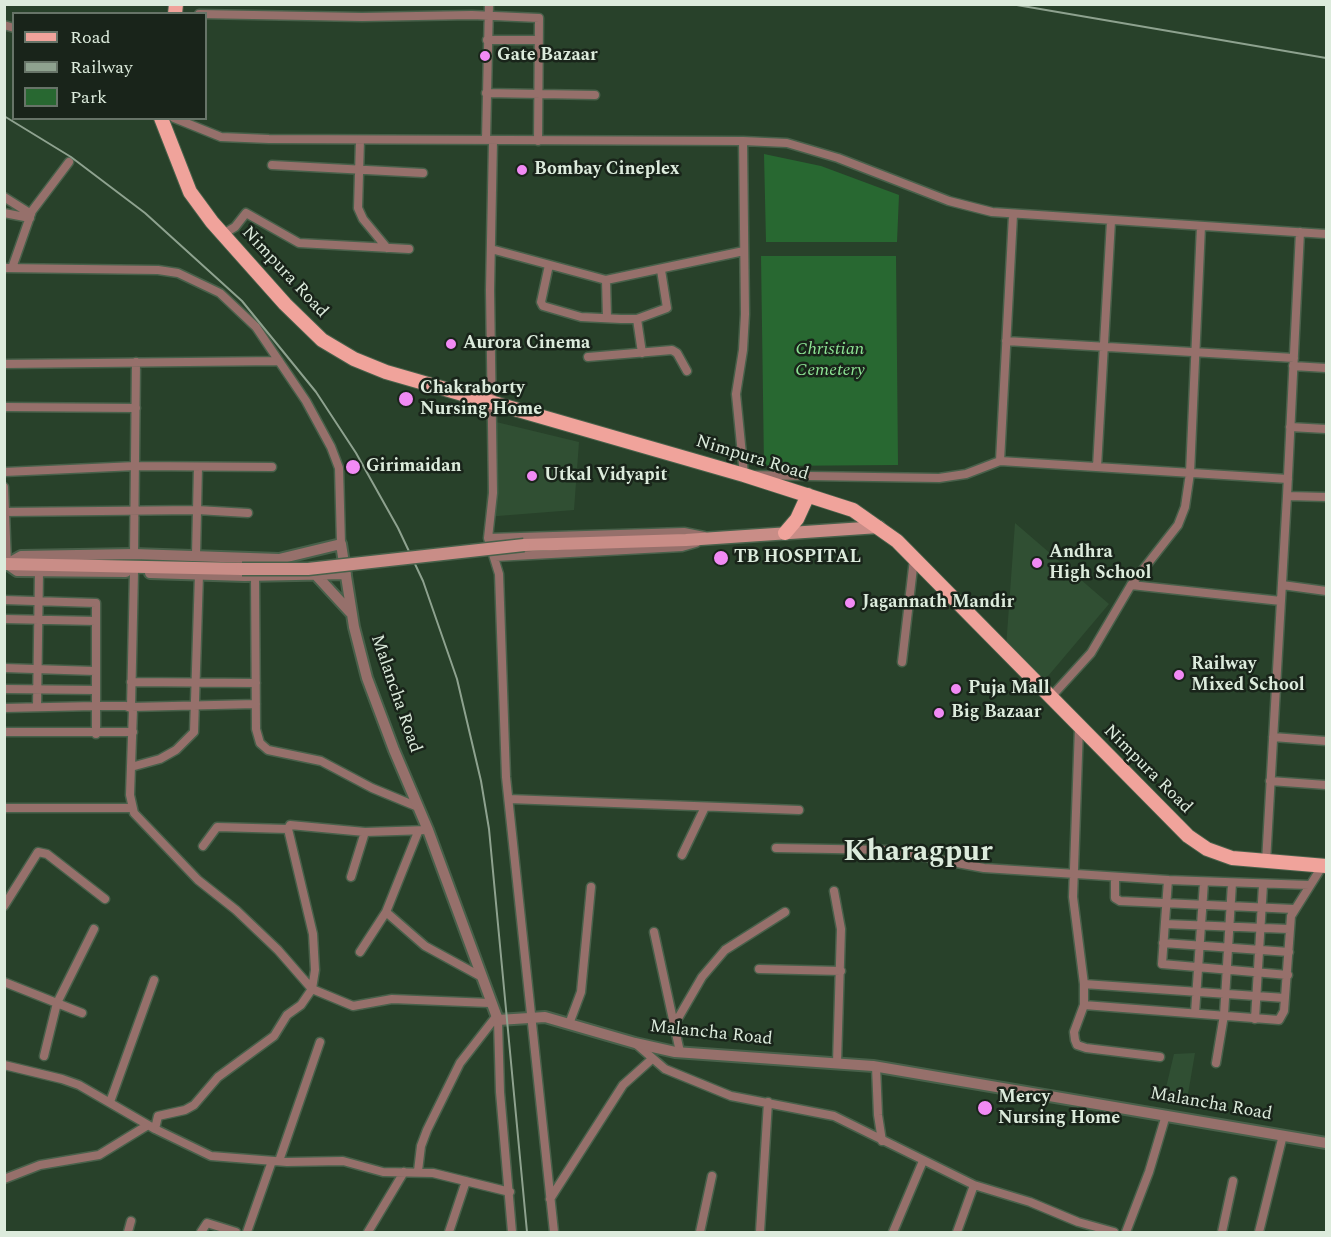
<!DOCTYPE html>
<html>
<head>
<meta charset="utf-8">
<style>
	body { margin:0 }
	#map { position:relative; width:1331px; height:1237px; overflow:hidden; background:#28412a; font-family:Spectral,serif }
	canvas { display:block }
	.frame { position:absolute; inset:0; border:6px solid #dcebdc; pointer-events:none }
	.legend { position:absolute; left:12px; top:12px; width:195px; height:108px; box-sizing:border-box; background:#19241a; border:2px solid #677468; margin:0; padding:8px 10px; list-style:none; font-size:18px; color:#dcebdc }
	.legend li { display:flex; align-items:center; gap:12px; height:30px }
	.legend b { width:30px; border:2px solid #677468 }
</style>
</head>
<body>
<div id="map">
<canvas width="1331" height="1237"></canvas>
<div class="frame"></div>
<ul class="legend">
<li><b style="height:8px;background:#f0a39b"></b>Road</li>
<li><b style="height:8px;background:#8ea28f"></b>Railway</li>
<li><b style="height:16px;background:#286831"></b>Park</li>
</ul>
</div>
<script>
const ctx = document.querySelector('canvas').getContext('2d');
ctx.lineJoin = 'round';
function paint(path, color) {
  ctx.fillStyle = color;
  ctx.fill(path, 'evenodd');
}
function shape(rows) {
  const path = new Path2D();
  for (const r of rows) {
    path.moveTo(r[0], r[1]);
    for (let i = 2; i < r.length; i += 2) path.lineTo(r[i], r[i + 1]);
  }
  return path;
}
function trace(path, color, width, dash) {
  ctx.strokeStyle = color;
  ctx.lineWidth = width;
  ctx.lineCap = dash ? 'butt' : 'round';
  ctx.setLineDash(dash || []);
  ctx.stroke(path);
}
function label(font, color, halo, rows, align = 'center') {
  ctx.font = font + ' Spectral,serif';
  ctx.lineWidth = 5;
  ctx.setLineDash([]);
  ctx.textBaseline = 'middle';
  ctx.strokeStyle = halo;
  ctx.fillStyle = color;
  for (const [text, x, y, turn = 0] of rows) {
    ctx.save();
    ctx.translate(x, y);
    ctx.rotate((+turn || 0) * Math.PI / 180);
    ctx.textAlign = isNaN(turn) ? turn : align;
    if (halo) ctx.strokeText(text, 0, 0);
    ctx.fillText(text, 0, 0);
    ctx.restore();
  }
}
const built = shape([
	[492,421,579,442,574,510,485,517],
	[1015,523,1109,604,1043,682,1006,648],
	[1195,1053,1187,1100,1164,1096,1174,1054]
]);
const green = shape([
	[764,154,821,166,899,195,897,242,766,242],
	[761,256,896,256,898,465,764,466]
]);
const minor = shape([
	[199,14,362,17,472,15,539,18,538,141],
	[4,25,14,28],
	[487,40,538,40],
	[486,93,595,95],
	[174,118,221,137,269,139,743,141,787,143,838,158,949,201,992,212,1326,234],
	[360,140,358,208,363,219,387,248],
	[486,140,489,4],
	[493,141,490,290,493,493,488,538,499,574,506,777,554,1232],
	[743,141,745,314,743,350,736,394,744,475,939,478,966,474,1000,461,1288,479],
	[272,165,423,173],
	[4,197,31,214],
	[4,213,30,218],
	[1300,232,1287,496,1326,497],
	[223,234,235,227,246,213,299,243,409,249],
	[491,249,606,280,744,251],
	[549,265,541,302,543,306,581,317,621,319,637,319,667,308,661,270],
	[4,268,158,270,178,273,220,293,256,327,306,401,331,447,339,468,341,544],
	[12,268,32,211,69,162],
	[606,280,607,318],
	[637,319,642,353],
	[1006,341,1294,358],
	[588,357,672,350,677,353,687,371],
	[4,364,279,361],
	[1293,366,1326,368],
	[4,407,136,408],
	[1290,427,1326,429],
	[1000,461,1013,215],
	[1097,467,1111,221],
	[4,472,136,466,272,467],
	[4,487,7,564],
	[4,512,197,510,248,513],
	[488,538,684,532,704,536],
	[134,554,136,362],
	[196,555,198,467],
	[495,557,682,547,696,543],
	[134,572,131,707,256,704],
	[255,576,256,729,260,743,268,750,321,761,372,788,418,807],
	[1131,585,1281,601],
	[1282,585,1326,591],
	[4,600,96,603,96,734],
	[4,619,96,621],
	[902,662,914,559],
	[4,668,95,671],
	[131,682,256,683],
	[4,689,95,690],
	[1050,698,1091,653,1131,585,1178,525,1185,507,1190,473,1201,226],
	[37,707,39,572],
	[4,708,95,706,126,706,133,709,130,795,134,813,198,880,236,910,278,950,312,989,353,1006,392,999,490,1003],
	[1079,727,1073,897,1084,984,1084,1005,1074,1032,1075,1040,1077,1045,1086,1048,1160,1057],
	[4,732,133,732],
	[1273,737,1326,741],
	[131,767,160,759,176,750,194,732,199,574],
	[1270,781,1326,785],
	[509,799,799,810],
	[4,808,131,808],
	[428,830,365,832,290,825,288,829,313,934,315,970,312,989,301,1005,287,1015,274,1036,218,1077,194,1105,185,1110,158,1116,155,1129,211,1156,287,1162,343,1161,383,1172,433,1173,510,1192],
	[203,846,217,827,288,829],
	[776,848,887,850,984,868,1168,880,1309,885],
	[682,855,705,807],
	[1266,862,1287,496],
	[351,877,365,832],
	[1115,877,1115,898,1120,901,1294,909],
	[1168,880,1162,964,1288,975],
	[834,891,841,929,837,1063],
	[4,906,38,852,47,854,105,899],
	[386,912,425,946,480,976],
	[1165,924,1289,929],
	[654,932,680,1052],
	[1163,943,1289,952],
	[360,952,386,912,418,832],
	[759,969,841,971],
	[4,982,82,1013],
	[1084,984,1285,998],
	[1084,1005,1279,1020,1284,1011,1291,916,1323,865],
	[1195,1013,1204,882],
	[1255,1019,1263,885],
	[498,1020,500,1092,512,1232],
	[569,1024,581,992,591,887],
	[673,1027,702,977,725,950,785,912],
	[635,1043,665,1069,731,1096,834,1116,974,1185,1030,1202,1078,1222,1114,1232],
	[44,1056,57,1003,94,929],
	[1216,1063,1224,1015,1232,883],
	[4,1065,62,1079,79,1085,155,1129],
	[876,1066,878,1115,882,1141],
	[110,1102,154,980],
	[279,1161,320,1042],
	[418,1171,421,1146,427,1130,460,1063,495,1018],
	[4,1179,40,1165,99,1155,148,1125],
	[550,1199,623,1085,652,1059],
	[128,1232,131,1221],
	[201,1232,207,1223,236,1232],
	[247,1232,272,1161],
	[368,1232,404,1172],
	[449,1232,466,1181],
	[700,1232,712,1176],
	[760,1232,768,1102],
	[893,1232,923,1161],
	[957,1232,974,1185],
	[1126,1232,1149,1172,1166,1115],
	[1222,1232,1233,1181],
	[1259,1232,1283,1135]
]);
const tertiary = shape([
	[126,572,17,571,7,564,21,556,134,554,279,559,341,544,354,627,367,678,394,750,428,830,498,1020,545,1017,635,1043,675,1052,873,1066,1326,1143],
	[150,573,245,576,346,574],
	[316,575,350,612]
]);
const secondary = shape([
	[524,545,686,540,879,527],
	[4,564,242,569]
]);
const primary = shape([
	[175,14,176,4],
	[161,118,190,192,212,222,285,304,322,340,354,359,386,372,744,475,853,510,897,541,1188,836,1207,849,1232,858,1326,866],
	[785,533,797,519,808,495]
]);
const rail = shape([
	[1011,4,1326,58],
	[4,116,71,157,145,213,242,301,316,392,356,453,398,528,423,581,457,679,481,781,489,829,527,1232]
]);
const secondaryBridge = shape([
	[242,569,308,569,524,545]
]);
const markers = [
	[485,56,6,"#f18af4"],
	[522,170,6,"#f18af4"],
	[451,344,6,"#f18af4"],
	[406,399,8,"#f18af4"],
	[353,467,8,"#f18af4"],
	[532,476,6,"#f18af4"],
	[721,558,8,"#f18af4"],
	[1037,563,6,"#f18af4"],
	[850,603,6,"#f18af4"],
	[1179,675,6,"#f18af4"],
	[956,689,6,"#f18af4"],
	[939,713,6,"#f18af4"],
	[985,1108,8,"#f18af4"]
];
const poiNames = [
	["Gate Bazaar",497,56],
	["Bombay Cineplex",534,170],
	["Aurora Cinema",463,344],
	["Chakraborty",420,389],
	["Nursing Home",420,410],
	["Girimaidan",366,467],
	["Utkal Vidyapit",544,476],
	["Andhra",1049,553],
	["High School",1049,574],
	["TB HOSPITAL",734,558],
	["Jagannath Mandir",862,603],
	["Railway",1191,665],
	["Mixed School",1191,686],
	["Puja Mall",968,689],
	["Big Bazaar",951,713],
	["Mercy",998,1098],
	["Nursing Home",998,1119]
];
const streetNames = [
	["Nimpura Road",284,273,47],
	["Nimpura Road",752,459,17],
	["Malancha Road",395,694,71],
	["Nimpura Road",1147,770,45],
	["Malancha Road",711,1034,6],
	["Malancha Road",1211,1105,10]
];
const parkNames = [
	["Christian",830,350],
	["Cemetery",830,371]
];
const townNames = [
	["Kharagpur",918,854]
];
paint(built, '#304f33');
paint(green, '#286831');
trace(minor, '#48604a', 11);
trace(tertiary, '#48604a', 14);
trace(secondary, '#48604a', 15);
trace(primary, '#48604a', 16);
trace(minor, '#96706b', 8);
trace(tertiary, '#96706b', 10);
trace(secondary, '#c98d87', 12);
trace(primary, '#f0a39b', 14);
trace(rail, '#8ea28f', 2);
trace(secondaryBridge, '#48604a', 15, []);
trace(secondaryBridge, '#c98d87', 12);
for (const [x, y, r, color] of markers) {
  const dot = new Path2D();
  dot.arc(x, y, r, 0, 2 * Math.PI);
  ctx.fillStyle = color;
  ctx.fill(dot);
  trace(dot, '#19241a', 2);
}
label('bold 18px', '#dcebdc', '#19241a', poiNames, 'left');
label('18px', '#dcebdc', '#19241a', streetNames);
label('italic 18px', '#8ee595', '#19241a', parkNames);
label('bold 30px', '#dcebdc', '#19241a', townNames);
</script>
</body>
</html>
